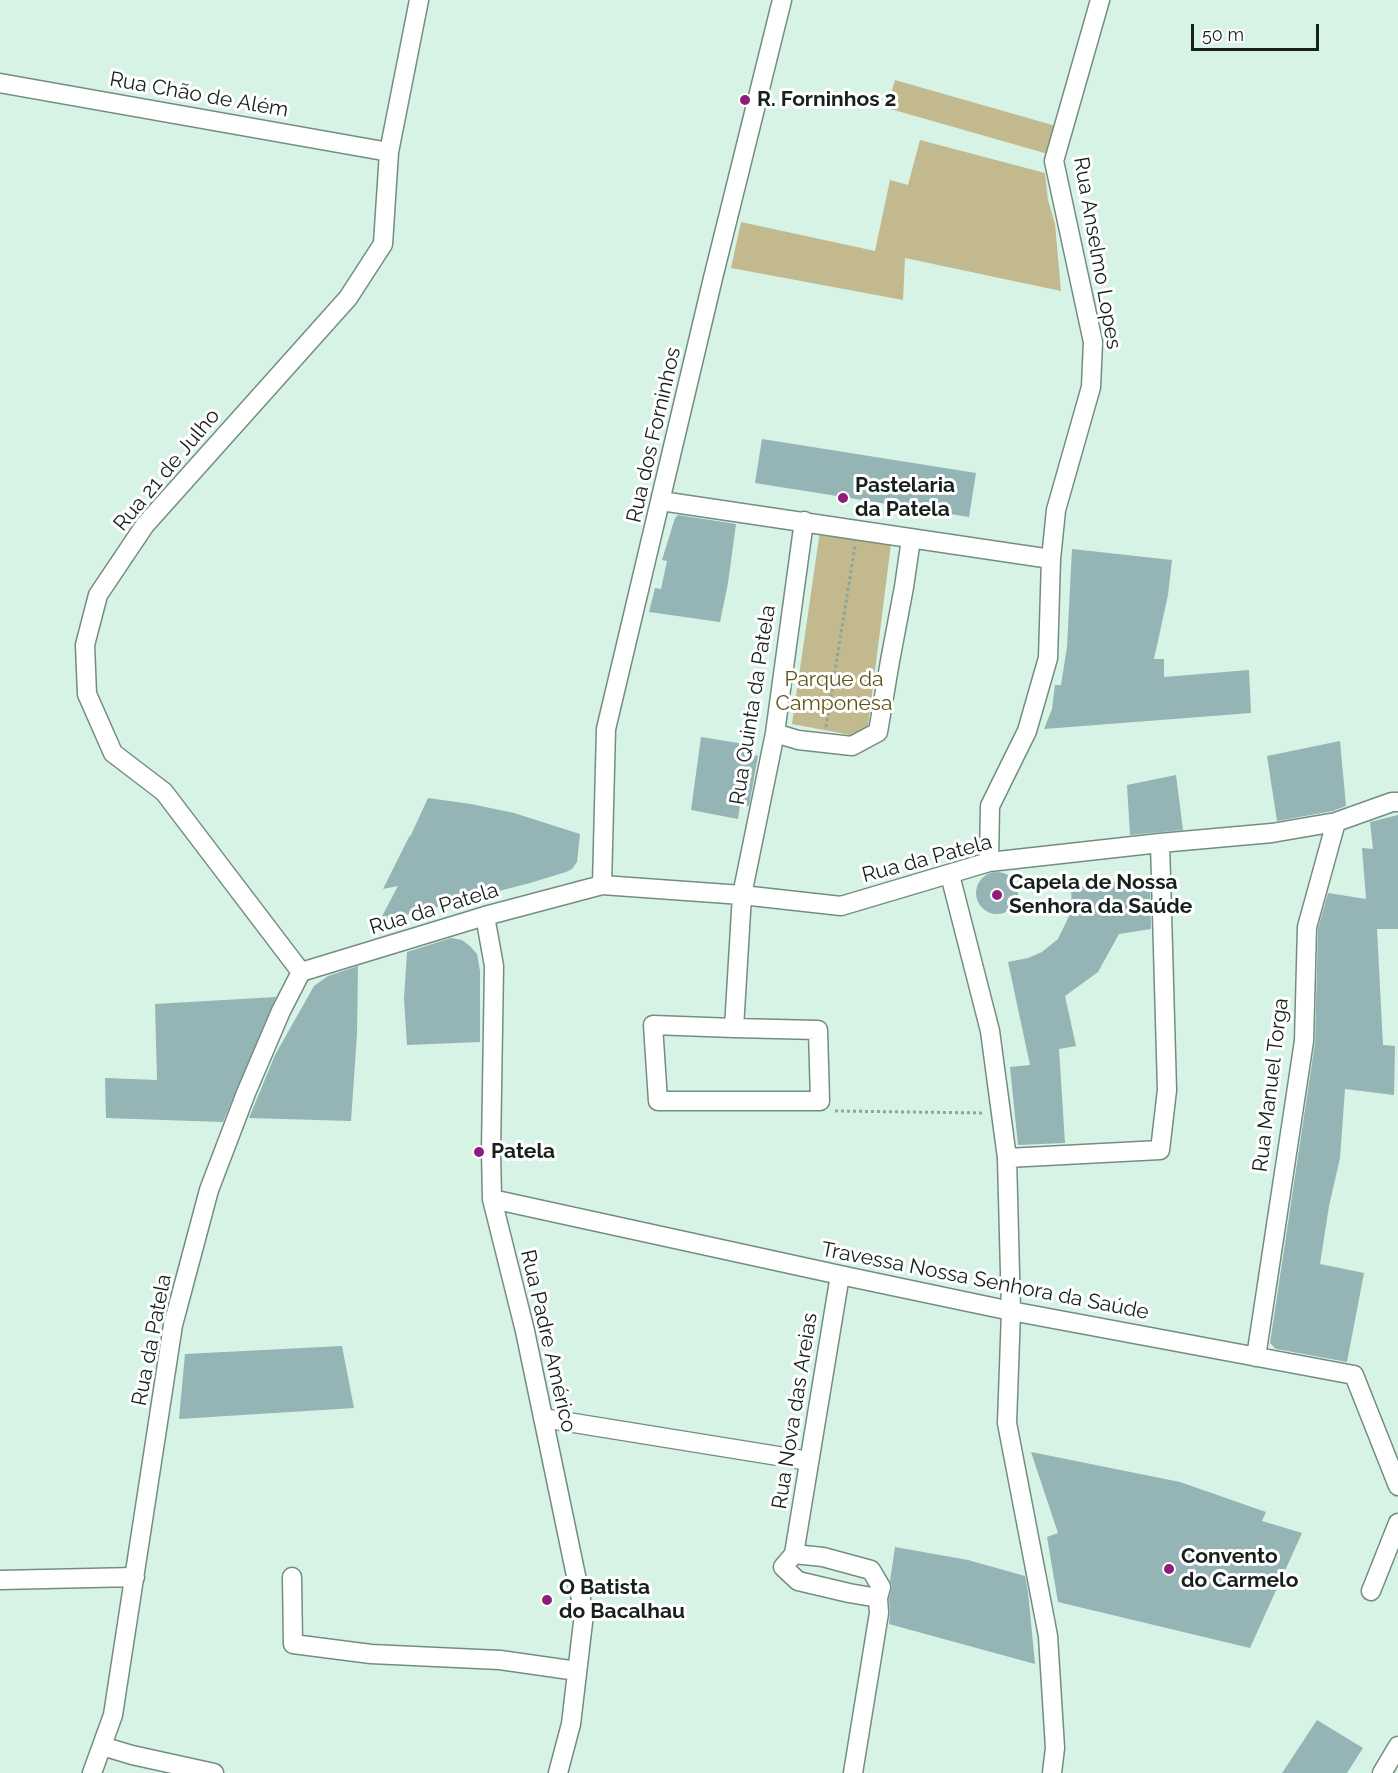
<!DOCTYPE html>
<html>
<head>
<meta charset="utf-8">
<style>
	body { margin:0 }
	#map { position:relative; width:1398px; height:1773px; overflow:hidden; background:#d7f3e6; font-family:Raleway,sans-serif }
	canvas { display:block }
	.scale { position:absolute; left:1191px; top:24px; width:128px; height:27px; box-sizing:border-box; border:3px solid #16201c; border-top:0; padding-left:8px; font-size:18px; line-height:21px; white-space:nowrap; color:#16201c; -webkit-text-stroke:4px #fff; paint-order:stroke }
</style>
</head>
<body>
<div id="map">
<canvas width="1398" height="1773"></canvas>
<div class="scale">50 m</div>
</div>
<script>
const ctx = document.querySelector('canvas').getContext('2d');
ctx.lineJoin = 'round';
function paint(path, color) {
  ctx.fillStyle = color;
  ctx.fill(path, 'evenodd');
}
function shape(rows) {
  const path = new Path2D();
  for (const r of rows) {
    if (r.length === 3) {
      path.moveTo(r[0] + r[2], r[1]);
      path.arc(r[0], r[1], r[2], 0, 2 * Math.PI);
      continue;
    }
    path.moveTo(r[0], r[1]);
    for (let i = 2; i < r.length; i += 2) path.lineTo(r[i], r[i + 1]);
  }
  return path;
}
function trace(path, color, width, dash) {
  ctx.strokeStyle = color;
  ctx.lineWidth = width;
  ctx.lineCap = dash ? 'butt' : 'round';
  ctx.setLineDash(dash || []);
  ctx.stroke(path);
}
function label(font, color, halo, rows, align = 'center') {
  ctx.font = font + ' Raleway,sans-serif';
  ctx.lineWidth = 6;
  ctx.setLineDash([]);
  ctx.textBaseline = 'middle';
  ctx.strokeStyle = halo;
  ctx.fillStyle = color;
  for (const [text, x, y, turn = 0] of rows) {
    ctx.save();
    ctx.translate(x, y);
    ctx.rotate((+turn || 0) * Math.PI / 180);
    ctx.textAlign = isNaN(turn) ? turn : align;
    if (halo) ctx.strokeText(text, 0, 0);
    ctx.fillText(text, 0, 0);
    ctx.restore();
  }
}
const green = shape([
	[895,80,1056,126,1048,154,887,108],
	[920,140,1045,173,1048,200,1055,224,1061,291,905,258,903,300,731,268,741,222,875,251,890,180,908,185],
	[821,524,892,536,868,726,856,736,792,724]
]);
const building = shape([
	[762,439,976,473,969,517,755,483],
	[678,515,736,524,728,583,720,622,649,612,655,588,661,589,667,561,662,560,675,518],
	[1072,549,1172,560,1168,595,1154,659,1164,659,1164,677,1249,670,1251,713,1044,729,1052,709,1055,685,1061,685,1067,647],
	[701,737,751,745,749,754,758,756,749,806,740,805,738,819,691,810],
	[1340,741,1346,806,1333,811,1277,821,1267,756],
	[1176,775,1183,830,1130,835,1127,785],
	[428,798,471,804,514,813,580,834,577,862,572,869,566,872,530,883,379,922,398,886,383,889,410,835,410,837],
	[1398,815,1398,929,1377,929,1383,1045,1395,1046,1394,1095,1345,1089,1340,1158,1329,1206,1320,1264,1364,1273,1347,1362,1282,1350,1276,1349,1270,1343,1315,1043,1318,928,1328,893,1366,899,1362,848,1373,849,1370,822],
	[997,893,21],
	[1150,877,1151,929,1119,934,1098,972,1065,996,1076,1046,1059,1049,1065,1143,1018,1145,1010,1067,1030,1065,1008,962,1028,958,1042,952,1058,939,1072,910,1071,888],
	[451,938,462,940,470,946,477,954,480,971,480,1042,407,1045,404,998,407,952],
	[358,966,357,1034,351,1121,249,1118,275,1055,314,986,328,976],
	[276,997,223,1122,106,1118,105,1078,157,1080,155,1004],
	[342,1346,354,1408,179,1419,185,1354],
	[1031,1452,1180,1482,1266,1512,1262,1521,1302,1533,1250,1648,1058,1602,1047,1537,1058,1533],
	[895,1547,968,1560,1025,1576,1028,1592,1035,1664,889,1624,890,1613,889,1599,892,1586,890,1581],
	[1317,1720,1363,1748,1347,1773,1282,1773]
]);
const path = shape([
	[826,727,855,546],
	[835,1111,984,1113]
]);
const minor = shape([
	[0,83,389,152],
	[661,501,1051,559],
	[775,733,798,740,852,746,878,732,890,661,904,587,911,539],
	[989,862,990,806,1027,731,1048,658,1051,559,1056,510,1091,387,1093,342,1054,161,1100,0],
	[950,875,990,1031,1007,1158,1011,1311,1007,1423,1048,1636,1055,1748,1052,1773],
	[602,885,606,729,713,278,782,0],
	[485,916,494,966,491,1151,492,1199,525,1331,584,1614,571,1724,558,1773],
	[301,972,164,792,113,753,87,694,85,645,98,595,145,525,348,298,383,244,389,152,419,0],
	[734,1028,818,1030,820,1101,658,1101,653,1025,734,1028,742,895,775,733,804,521],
	[1007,1158,1160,1150,1167,1090,1160,843],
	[492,1199,840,1275,1011,1311,1354,1375,1398,1486],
	[840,1275,794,1554,823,1557,871,1570,881,1587,878,1598,879,1613,853,1773],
	[1256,1357,1304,1041,1307,927,1336,822],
	[543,1418,809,1461],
	[794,1554,783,1567,798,1581,849,1593,878,1598],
	[292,1577,293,1644,371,1654,500,1660,577,1671],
	[0,1580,135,1577],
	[1371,1591,1398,1523],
	[102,1746,132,1755,214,1773],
	[92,1773,113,1715,173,1325,209,1190,246,1093,281,1011,301,972,485,916,602,885,742,895,841,906,989,862,1160,843,1272,833,1336,822,1392,802,1398,802],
	[1382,1773,1398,1746]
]);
const markers = [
	[745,100,6,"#8f1b7b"],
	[843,498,6,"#8f1b7b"],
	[997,895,6,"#8f1b7b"],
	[479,1152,6,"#8f1b7b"],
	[1169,1569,6,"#8f1b7b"],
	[547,1600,6,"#8f1b7b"]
];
const streetNames = [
	["Rua Chão de Além",199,95,10],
	["Rua Anselmo Lopes",1097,253,80],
	["Rua dos Forninhos",654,435,-77],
	["Rua 21 de Julho",167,470,-50],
	["Rua Quinta da Patela",753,705,-81],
	["Rua da Patela",927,859,-15],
	["Rua da Patela",434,909,-17],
	["Rua Manuel Torga",1271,1085,-83],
	["Travessa Nossa Senhora da Saúde",985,1281,11],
	["Rua da Patela",152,1340,-79],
	["Rua Padre Américo",548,1341,77],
	["Rua Nova das Areias",795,1411,-81]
];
const poiNames = [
	["R. Forninhos 2",757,100],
	["Pastelaria",855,486],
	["da Patela",855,510],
	["Capela de Nossa",1009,883],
	["Senhora da Saúde",1009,907],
	["Patela",491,1152],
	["Convento",1181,1557],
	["do Carmelo",1181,1581],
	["O Batista",559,1588],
	["do Bacalhau",559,1612]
];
const parkNames = [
	["Parque da",834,680],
	["Camponesa",834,704]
];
paint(green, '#c2b98f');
paint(building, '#94b4b5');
trace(minor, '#748d81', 21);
trace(path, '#8fa49b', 3, [3, 3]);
trace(minor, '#fff', 18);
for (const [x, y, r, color] of markers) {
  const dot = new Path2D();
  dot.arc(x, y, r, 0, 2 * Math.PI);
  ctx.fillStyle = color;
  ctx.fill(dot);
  trace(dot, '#fff', 2);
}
label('21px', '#16201c', '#fff', streetNames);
label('bold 21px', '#16201c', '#fff', poiNames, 'left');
label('21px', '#5f5215', '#fff', parkNames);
</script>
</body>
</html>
